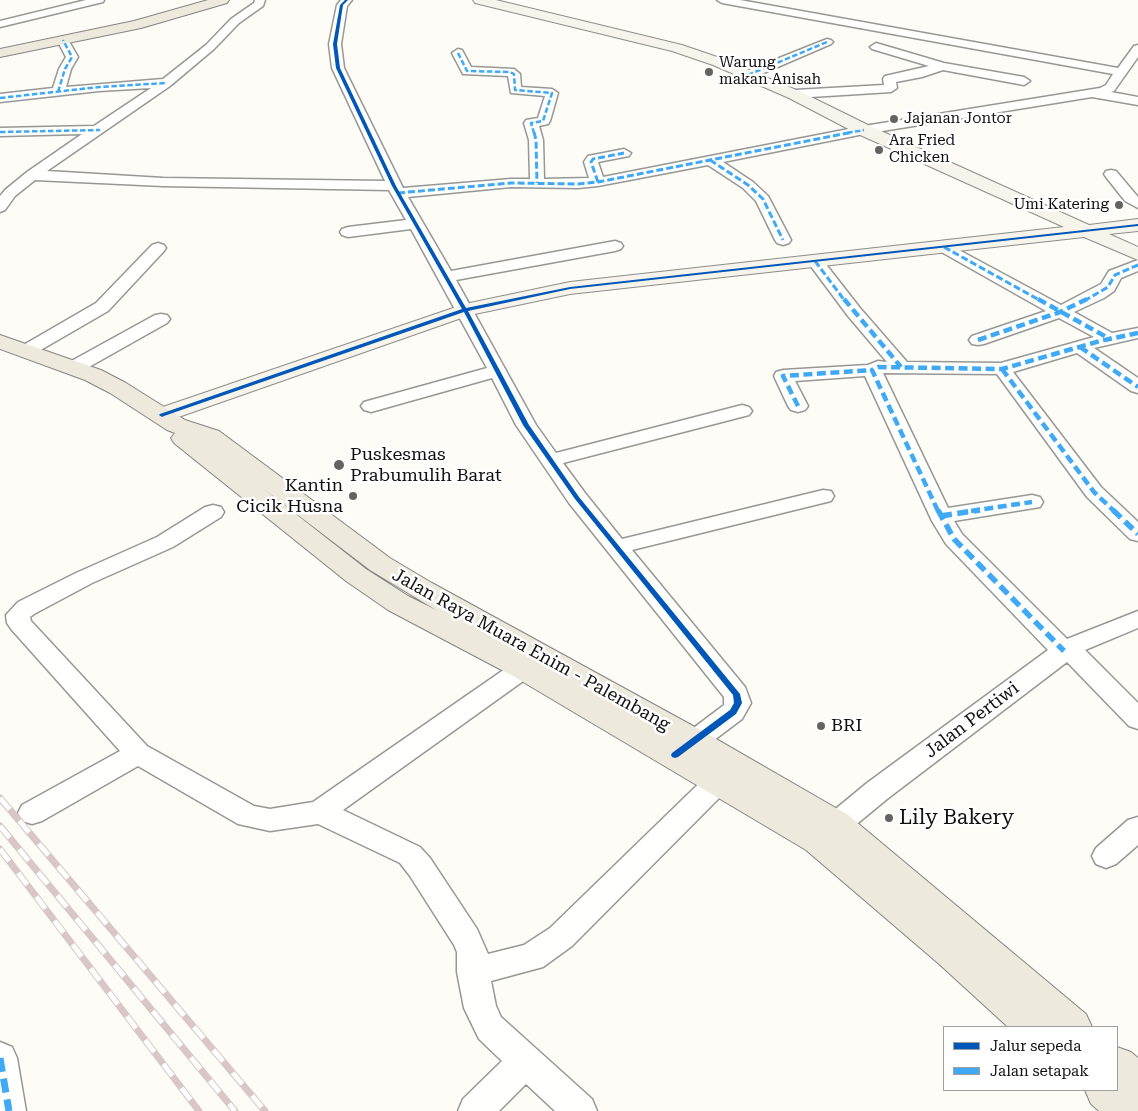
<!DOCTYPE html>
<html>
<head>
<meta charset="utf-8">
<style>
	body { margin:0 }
	#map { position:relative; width:1138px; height:1111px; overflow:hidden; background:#fdfcf7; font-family:"Roboto Serif",serif }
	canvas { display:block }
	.legend { position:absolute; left:943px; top:1026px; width:175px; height:65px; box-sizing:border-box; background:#fff; border:1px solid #a0a0a0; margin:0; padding:6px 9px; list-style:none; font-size:15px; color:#111 }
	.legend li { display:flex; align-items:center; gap:10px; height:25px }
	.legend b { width:25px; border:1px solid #a0a0a0 }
</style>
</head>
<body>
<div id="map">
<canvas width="1138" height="1111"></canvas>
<ul class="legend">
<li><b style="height:6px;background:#0057b8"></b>Jalur sepeda</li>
<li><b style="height:6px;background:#3fa9f5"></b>Jalan setapak</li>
</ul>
</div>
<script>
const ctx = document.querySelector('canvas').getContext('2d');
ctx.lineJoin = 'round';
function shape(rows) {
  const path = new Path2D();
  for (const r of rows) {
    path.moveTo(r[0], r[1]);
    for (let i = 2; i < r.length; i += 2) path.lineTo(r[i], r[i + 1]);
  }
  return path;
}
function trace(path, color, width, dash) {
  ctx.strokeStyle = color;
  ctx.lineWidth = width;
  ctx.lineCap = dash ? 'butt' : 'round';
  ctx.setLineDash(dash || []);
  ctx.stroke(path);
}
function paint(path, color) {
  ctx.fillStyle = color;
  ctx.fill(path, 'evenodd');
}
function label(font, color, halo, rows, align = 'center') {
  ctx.font = font + ' "Roboto Serif",serif';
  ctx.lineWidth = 5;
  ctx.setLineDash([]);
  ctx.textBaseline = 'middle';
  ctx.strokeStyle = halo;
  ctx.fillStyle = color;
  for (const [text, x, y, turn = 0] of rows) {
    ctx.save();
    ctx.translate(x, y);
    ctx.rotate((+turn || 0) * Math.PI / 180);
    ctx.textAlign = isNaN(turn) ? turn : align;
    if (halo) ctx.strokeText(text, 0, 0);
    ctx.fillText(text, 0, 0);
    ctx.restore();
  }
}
const street = shape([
	[86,0,104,0,103,2,0,27,0,21,86,0],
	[255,0,265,0,263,6,239,23,214,49,170,86,47,171,163,178,385,181,332,68,329,44,337,5,341,0,352,0,347,6,341,44,344,68,403,188,511,179,530,179,529,140,524,123,526,120,538,118,545,96,511,93,508,76,463,74,452,53,458,49,462,50,471,67,514,69,520,74,521,87,552,89,558,93,550,121,548,124,539,126,543,140,544,179,589,178,584,162,588,156,624,149,631,153,629,156,598,162,603,177,864,126,1100,88,1106,85,1113,74,722,3,717,0,740,0,1118,68,1134,46,1138,45,1138,57,1114,91,1111,92,1138,97,1138,105,1092,97,864,134,723,162,753,182,768,196,791,240,789,243,783,245,777,243,775,240,756,201,743,188,708,165,598,186,578,188,511,187,408,197,451,271,615,241,621,243,623,246,621,249,615,251,456,280,536,425,556,453,742,405,749,407,752,411,749,415,563,463,585,493,622,539,823,490,831,491,834,496,831,501,632,550,745,687,751,703,742,719,689,759,680,762,671,759,667,752,671,745,724,705,724,697,569,503,516,425,492,378,371,412,364,410,361,406,364,402,487,368,411,229,348,237,342,235,340,232,342,229,348,227,406,220,389,190,163,186,35,180,15,196,5,210,0,212,0,196,5,190,27,172,82,134,0,136,0,128,94,126,151,88,99,91,0,102,0,94,53,88,59,69,66,57,57,40,59,38,67,38,78,57,71,69,66,87,163,79,206,45,231,19,254,3,255,0],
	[827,39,831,40,833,42,831,44,752,78,748,79,742,75,744,72,827,39],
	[876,43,944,63,1024,77,1030,81,1024,85,943,70,922,77,896,82,897,88,891,92,795,98,789,94,795,90,884,85,883,79,885,76,929,66,872,49,870,47,876,43],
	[1111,170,1116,171,1138,197,1138,208,1125,201,1106,177,1104,174,1106,171,1111,170],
	[944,242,1061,305,1101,284,1109,271,1138,260,1138,271,1121,278,1114,291,1104,298,1074,312,1112,333,1138,328,1138,338,1094,348,1138,378,1138,393,1131,391,1077,353,1013,372,1101,487,1138,522,1138,541,1130,539,1087,497,997,374,883,373,948,508,1032,495,1040,497,1043,502,1040,507,954,521,962,534,1067,639,1138,611,1138,628,1085,650,1138,703,1138,729,1129,726,1067,662,887,799,835,842,825,846,815,842,811,834,815,826,867,783,1048,650,946,544,932,521,865,376,795,381,808,406,805,410,798,412,791,410,788,406,774,376,776,372,783,370,868,365,878,361,887,362,848,316,807,261,809,258,815,256,821,258,860,308,907,362,1001,363,1094,337,1059,318,984,344,978,345,972,344,969,340,972,336,1046,311,938,250,936,247,938,244,944,242],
	[158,243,164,245,166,248,164,251,108,311,32,355,26,356,20,355,17,351,20,347,96,303,152,245,158,243],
	[161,314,167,315,170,319,167,323,80,372,73,374,66,372,64,368,66,364,155,315,161,314],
	[213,505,221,507,224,512,221,517,173,547,92,583,34,614,30,617,31,621,147,746,254,806,270,809,313,802,515,662,525,649,534,646,543,649,546,655,533,674,343,810,420,847,430,858,477,929,488,954,524,945,550,928,719,764,729,761,739,764,743,771,739,778,572,946,543,967,491,981,496,1006,501,1017,592,1099,597,1111,555,1111,526,1084,499,1111,458,1111,463,1099,502,1061,479,1039,464,1008,457,972,457,952,454,945,410,876,400,863,318,824,270,831,238,824,138,766,42,821,32,824,22,821,18,813,22,805,120,751,11,629,7,623,6,615,18,602,76,573,157,537,205,507,213,505],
	[1138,817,1138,845,1116,864,1106,868,1096,864,1092,856,1096,848,1128,820,1138,817],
	[0,1042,12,1047,17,1058,26,1111,0,1111,0,1042]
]);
const secondary = shape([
	[473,0,496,0,682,45,723,59,801,92,870,126,1089,225,1138,219,1138,231,1109,234,1138,247,1138,260,1084,237,570,294,470,315,170,420,162,422,154,420,150,415,154,410,465,304,570,282,1064,227,858,134,789,98,713,65,672,51,475,3,473,0]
]);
const primary = shape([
	[208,0,229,0,227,3,141,28,0,57,0,49,134,21,208,0],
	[0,335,101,370,126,383,185,420,219,431,390,558,432,583,704,732,848,815,1086,1014,1092,1027,1008,1027,938,963,806,850,513,676,388,610,346,581,174,443,171,438,175,433,167,430,110,393,85,380,0,349,0,335],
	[260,486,370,570,436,610,408,596,366,569,260,486],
	[1117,1047,1131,1052,1138,1058,1138,1111,1099,1111,1091,1104,1085,1090,1117,1090,1117,1047]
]);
const rail = shape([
	[0,798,265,1111],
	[0,826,235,1111],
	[0,849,199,1111]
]);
const quietFar4 = shape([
	[458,53,467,71,510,72,514,74,515,90,552,93,543,121,531,123,534,133],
	[748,75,827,42],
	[58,92,65,69,72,57,63,40],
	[0,98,99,87,166,83],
	[0,132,100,130],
	[847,133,864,130]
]);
const quietFar3 = shape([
	[534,132,536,140,537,183],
	[710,160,748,185,763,199,783,240],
	[598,182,591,162,593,159,624,153],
	[398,193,511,183,578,184,598,182,853,132],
	[944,247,1041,301],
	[815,261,845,301],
	[1084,301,1108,287,1115,275,1138,265]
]);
const quietFar2 = shape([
	[844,299,901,367],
	[1038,299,1110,339],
	[978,340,1060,312,1087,299],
	[1080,347,1138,387],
	[1002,369,1094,492,1114,511],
	[798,406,783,376,872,370],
	[938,511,872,370,878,367,1002,369,1100,341,1138,333],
	[971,511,1032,502]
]);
const quietFar1 = shape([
	[938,510,954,539,1064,651],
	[1113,510,1138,534],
	[941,516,980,510]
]);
const quiet = shape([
	[0,1058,9,1111]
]);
const cycleway = shape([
	[345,0,348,0,343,5,337,44,340,68,396,186,466,308,570,287,1138,224,1138,226,570,289,468,311,529,425,579,497,740,694,742,703,736,714,678,757,675,758,672,757,671,755,672,753,730,710,734,703,733,695,575,499,523,425,464,312,164,416,162,417,159,415,160,414,462,309,392,186,336,68,333,44,340,5,345,0]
]);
const markers = [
	[709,72,5,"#646362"],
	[894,119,5,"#646362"],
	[879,150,5,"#646362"],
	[1119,205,5,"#646362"],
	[339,465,6,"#646362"],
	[353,496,5,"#646362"],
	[821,726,5,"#646362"],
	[889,818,5,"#646362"]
];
const farPoinames = [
	["Warung",719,63],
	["makan Anisah",719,80],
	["Jajanan Jontor",904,119],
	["Ara Fried",889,141],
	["Chicken",889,158],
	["Umi Katering",1109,205,"right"]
];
const poiNames = [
	["Puskesmas",350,455],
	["Prabumulih Barat",350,476],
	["Kantin",343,486,"right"],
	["Cicik Husna",343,507,"right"],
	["BRI",831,726]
];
const streetNames = [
	["Jalan Raya Muara Enim - Palembang",531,650,29],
	["Jalan Pertiwi",972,720,-37]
];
const nearPoinames = [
	["Lily Bakery",899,818]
];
trace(street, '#979795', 3);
trace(secondary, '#8e8d8b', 2);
trace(primary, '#858482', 2);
paint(street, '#fffffe');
paint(secondary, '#f6f4eb');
paint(primary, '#ede9dc');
trace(rail, '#d9c6c7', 7);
trace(rail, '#fff', 5, [15]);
trace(quietFar4, '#3fa9f5', 2.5, [5.5, 2.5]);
trace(quietFar3, '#3fa9f5', 3, [7, 3]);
trace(quietFar2, '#3fa9f5', 4.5, [9, 4.5]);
trace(quietFar1, '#3fa9f5', 5.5, [11, 5.5]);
trace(quiet, '#3fa9f5', 7, [14, 7]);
paint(cycleway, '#0057b8');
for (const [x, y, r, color] of markers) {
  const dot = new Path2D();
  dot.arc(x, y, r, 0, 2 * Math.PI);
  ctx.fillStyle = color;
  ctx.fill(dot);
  trace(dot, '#fff', 2);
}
label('15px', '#111', '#fff', farPoinames, 'left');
label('18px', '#111', '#fff', poiNames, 'left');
label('18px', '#111', '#fff', streetNames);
label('21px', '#111', '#fff', nearPoinames, 'left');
</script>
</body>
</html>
